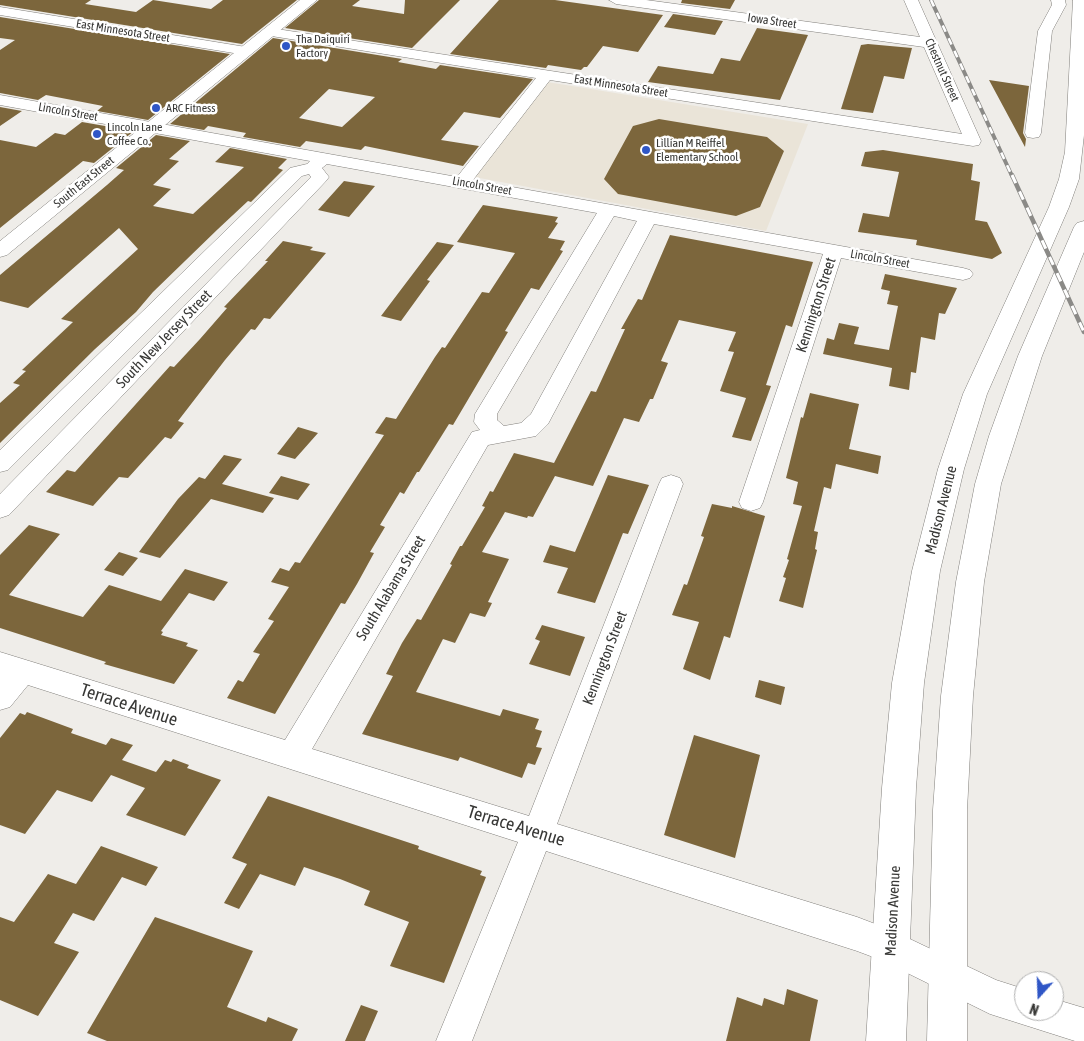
<!DOCTYPE html>
<html>
<head>
<meta charset="utf-8">
<style>
	body { margin:0 }
	#map { position:relative; width:1084px; height:1041px; overflow:hidden; background:#efede9; font-family:"Asap Condensed",sans-serif }
	canvas { display:block }
	.north { position:absolute; left:1014px; top:971px; width:50px; height:50px; box-sizing:border-box; background:#fff; border:1px solid #afafaf; border-radius:50%; rotate:200deg; font-size:14px; font-weight:700; line-height:20px; text-align:center; color:#383836 }
	.north::after { content:''; display:block; margin:auto; width:18px; height:22px; background:#2f56c6; clip-path:polygon(50% 0,100% 100%,50% 72%,0 100%) }
</style>
</head>
<body>
<div id="map">
<canvas width="1084" height="1041"></canvas>
<div class="north">N</div>
</div>
<script>
const ctx = document.querySelector('canvas').getContext('2d');
ctx.lineJoin = 'round';
function paint(path, color) {
  ctx.fillStyle = color;
  ctx.fill(path, 'evenodd');
}
function shape(rows) {
  const path = new Path2D();
  for (const r of rows) {
    path.moveTo(r[0], r[1]);
    for (let i = 2; i < r.length; i += 2) path.lineTo(r[i], r[i + 1]);
  }
  return path;
}
function trace(path, color, width, dash) {
  ctx.strokeStyle = color;
  ctx.lineWidth = width;
  ctx.lineCap = dash ? 'butt' : 'round';
  ctx.setLineDash(dash || []);
  ctx.stroke(path);
}
function label(font, color, halo, rows, align = 'center') {
  ctx.font = font + ' "Asap Condensed",sans-serif';
  ctx.lineWidth = 5;
  ctx.setLineDash([]);
  ctx.textBaseline = 'middle';
  ctx.strokeStyle = halo;
  ctx.fillStyle = color;
  for (const [text, x, y, turn = 0] of rows) {
    ctx.save();
    ctx.translate(x, y);
    ctx.rotate((+turn || 0) * Math.PI / 180);
    ctx.textAlign = isNaN(turn) ? turn : align;
    if (halo) ctx.strokeText(text, 0, 0);
    ctx.fillText(text, 0, 0);
    ctx.restore();
  }
}
const built = shape([
	[547,82,808,124,766,231,474,177]
]);
const building = shape([
	[0,0,91,0,85,4,136,12,153,0,211,9,223,0,297,0,242,44,0,5],
	[319,0,360,0,352,6,404,14,405,0,460,0,412,48,285,28],
	[499,0,555,0,663,15,638,52,603,46,587,67,584,67,581,70,548,65,546,68,450,54],
	[682,0,735,0,730,9,681,3],
	[673,14,723,21,715,35,664,27],
	[0,17,230,54,148,120,97,111,103,106,46,95,38,100,0,93,0,50,15,40,0,38],
	[757,28,808,35,780,100,648,82,658,66,713,74,721,58,740,61],
	[273,38,402,59,398,62,436,69,440,65,533,79,500,118,464,112,441,140,479,146,463,166,365,146,361,150,306,141,300,147,243,137,246,133,208,126,204,130,170,124],
	[329,89,375,97,342,127,299,118],
	[868,44,912,48,904,79,884,76,873,113,841,109,861,45],
	[989,80,1029,86,1023,133,1026,139,1025,147],
	[0,107,22,111,0,126],
	[659,119,767,137,784,151,760,207,736,216,618,194,604,179,633,126],
	[82,122,134,131,94,163,83,161,0,228,0,140,36,147,55,133,65,135],
	[156,135,190,141,169,159,179,161,153,185,171,189,153,206,193,214,244,167,215,162,230,148,287,159,278,168,283,170,251,202,248,201,218,229,153,292,136,312,95,349,0,443,0,403,20,385,13,383,26,371,22,370,73,322,61,319,138,249,119,228,28,308,0,301,0,275,107,185,124,170,116,168],
	[883,150,973,164,971,180,980,182,975,220,987,222,1002,253,992,259,916,245,917,240,858,232,863,213,889,217,899,172,861,166,865,152],
	[344,181,375,186,349,217,318,210],
	[483,205,558,217,555,222,558,223,548,238,565,241,560,250,563,251,539,290,531,288,505,331,508,332,453,425,449,424,419,472,417,472,404,494,400,492,380,525,385,527,370,552,374,553,357,584,345,604,341,603,275,714,227,698,238,680,243,682,260,654,253,652,274,621,268,619,289,587,271,582,280,568,289,571,295,562,300,563,384,435,375,433,386,417,396,419,435,357,442,347,445,348,482,292,489,293,515,253,457,242],
	[670,235,813,262,792,327,786,325,766,385,771,386,751,441,732,437,746,398,720,391,734,352,728,351,736,332,679,320,661,361,668,363,653,399,650,399,639,422,624,418,593,486,555,476,533,517,528,516,527,518,505,512,482,552,509,559,488,602,492,603,485,617,470,613,455,643,443,639,416,692,500,716,503,709,539,719,535,729,542,731,536,747,542,748,535,765,528,763,522,778,460,757,458,761,362,734,393,676,386,674,402,643,417,619,421,620,452,565,450,564,460,546,462,546,485,507,482,506,490,491,493,492,514,453,554,463,591,391,596,392,625,329,621,329,638,299,642,300],
	[283,241,313,247,310,250,326,253,270,319,264,318,255,330,251,329,225,360,178,421,184,423,171,439,165,437,128,478,119,477,93,506,46,492,67,470,75,472,170,366,174,367,200,339,227,308,224,307,268,261,265,261],
	[437,242,454,245,427,280,430,281,401,321,381,316],
	[885,274,957,288,945,314,939,313,935,340,921,337,916,373,911,372,909,390,889,386,892,368,823,354,827,338,834,340,839,323,859,327,854,344,889,350,898,306,887,304,890,291,881,289],
	[810,393,859,404,849,449,881,456,878,474,836,464,831,489,824,487,814,531,818,532,815,549,817,550,803,608,779,601,786,578,783,577,789,560,787,559,802,506,793,504,798,482,786,478,801,417,803,418],
	[298,427,318,433,295,459,277,454],
	[224,455,242,459,222,484,274,498,263,513,211,499,160,558,139,552,178,499,199,477,205,479],
	[608,475,649,485,628,534,623,533,595,603,557,593,568,568,543,562,550,545,575,552],
	[281,476,310,484,298,500,269,493],
	[712,504,732,508,732,506,765,516,730,638,724,636,710,680,683,669,699,622,672,615,684,584,687,585,704,537,701,536],
	[29,525,60,534,9,595,83,617,109,585,161,601,185,569,228,582,214,601,189,593,161,631,163,632,161,635,188,643,186,646,198,650,174,684,104,664,106,662,0,628,0,555],
	[119,552,138,558,123,576,104,570],
	[542,625,585,637,570,676,529,664,540,641,535,639],
	[759,680,785,687,781,705,755,697],
	[27,712,73,729,71,733,106,745,111,738,133,745,122,760,156,772,165,760,171,762,173,759,189,765,187,768,221,780,185,836,126,815,145,788,111,775,92,802,57,790,25,834,0,825,0,738,20,713,25,715],
	[694,735,760,755,735,858,664,835],
	[268,796,419,846,418,849,482,871,480,875,486,877,444,983,390,966,409,922,364,905,370,891,340,879,304,867,295,886,260,874,239,909,224,903,247,864,232,858],
	[101,846,158,867,146,886,122,877,94,921,73,913,54,943,79,952,38,1016,0,1000,0,917,14,922,48,874,76,884],
	[155,917,253,951,227,1007,266,1022,268,1017,298,1029,292,1041,107,1041,87,1033],
	[787,989,818,1000,810,1041,726,1041,737,997,762,1006,764,998,784,1005],
	[361,1005,378,1011,365,1041,345,1041]
]);
const minor = shape([
	[609,0,646,0,920,37,904,0,918,0,981,141,979,145,973,146,550,80,473,180,963,268,970,270,973,274,970,278,963,280,841,258,763,502,760,508,751,511,742,508,739,502,823,254,654,224,548,424,536,436,488,445,312,749,529,816,659,484,662,478,671,475,680,478,683,484,557,824,857,917,891,930,996,980,1024,989,1024,1011,1054,1011,1054,999,1084,1008,1084,1041,1075,1041,990,1014,881,960,857,951,546,851,472,1041,436,1041,518,842,28,685,10,707,0,710,0,652,285,740,472,432,480,430,474,422,475,414,597,213,327,164,322,168,329,177,326,181,9,515,0,518,0,494,311,177,309,174,302,176,8,470,0,472,0,450,290,168,307,164,310,161,0,105,0,95,457,177,536,78,265,35,263,32,270,28,962,134,924,47,616,4,609,0],
	[614,216,637,221,531,414,521,423,504,426,497,420,497,414,614,216],
	[1051,0,1065,0,1066,5,1052,31,1041,133,1039,137,1033,138,1027,137,1025,133,1038,31,1052,5,1051,0],
	[0,7,246,47,253,51,246,55,0,15,0,7]
]);
const major = shape([
	[300,0,317,0,7,255,0,257,0,241,300,0],
	[1073,0,1084,0,1084,135,1079,179,1069,207,987,394,964,469,940,571,924,683,916,788,906,1041,866,1041,882,788,892,683,912,571,938,469,963,394,1049,207,1059,179,1065,152,1073,0],
	[1084,221,1084,252,1042,356,1001,484,984,582,973,696,967,810,967,1041,927,1041,933,810,941,696,956,582,975,484,989,436,1018,356,1074,227,1077,223,1084,221]
]);
const railFar1 = shape([
	[931,0,1012,176]
]);
const rail = shape([
	[1012,175,1084,332]
]);
const markers = [
	[286,46,5,"#2f56c6"],
	[156,108,5,"#2f56c6"],
	[97,134,5,"#2f56c6"],
	[646,150,5,"#2f56c6"]
];
const farStreetnames = [
	["Iowa Street",772,21,8],
	["East Minnesota Street",123,31,9],
	["Chestnut Street",942,70,66],
	["East Minnesota Street",621,86,9],
	["Lincoln Street",68,112,10],
	["South East Street",84,182,-39],
	["Lincoln Street",482,186,10],
	["Lincoln Street",880,259,10]
];
const farPoinames = [
	["Tha Daiquiri",296,39],
	["Factory",296,53],
	["ARC Fitness",166,108],
	["Lincoln Lane",107,127],
	["Coffee Co.",107,141],
	["Lillian M Reiffel",656,143],
	["Elementary School",656,157]
];
const streetNames = [
	["Kennington Street",816,305,-72],
	["South New Jersey Street",164,339,-46],
	["Madison Avenue",941,510,-76],
	["South Alabama Street",391,588,-59],
	["Kennington Street",605,658,-69],
	["Madison Avenue",893,911,-87]
];
const nearStreetnames = [
	["Terrace Avenue",129,705,18],
	["Terrace Avenue",516,826,17]
];
paint(built, '#eae4d8');
paint(building, '#7c663c');
trace(minor, '#817f7b', 1);
trace(major, '#817f7b', 1);
paint(minor, '#fff');
paint(major, '#fff');
trace(railFar1, '#8b8a87', 4);
trace(rail, '#8b8a87', 4.5);
trace(railFar1, '#fff', 2.5, [7]);
trace(rail, '#fff', 3, [9]);
for (const [x, y, r, color] of markers) {
  const dot = new Path2D();
  dot.arc(x, y, r, 0, 2 * Math.PI);
  ctx.fillStyle = color;
  ctx.fill(dot);
  trace(dot, '#fff', 2);
}
label('12px', '#383836', '#fff', farStreetnames);
label('12px', '#383836', '#fff', farPoinames, 'left');
label('15px', '#383836', '#fff', streetNames);
label('18px', '#383836', '#fff', nearStreetnames);
</script>
</body>
</html>
